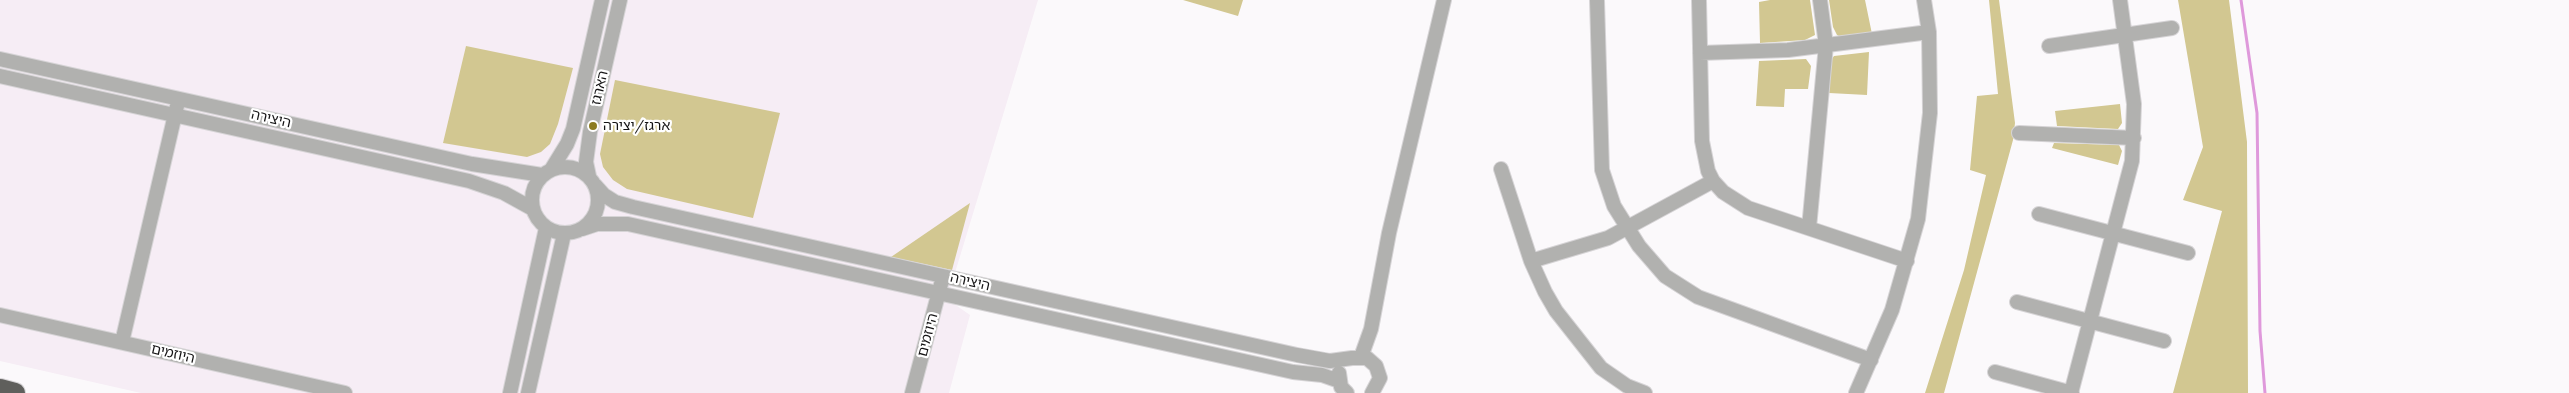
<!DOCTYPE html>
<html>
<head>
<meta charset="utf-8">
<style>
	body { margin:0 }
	canvas { display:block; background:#fbf9fb }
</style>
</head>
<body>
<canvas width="2569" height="393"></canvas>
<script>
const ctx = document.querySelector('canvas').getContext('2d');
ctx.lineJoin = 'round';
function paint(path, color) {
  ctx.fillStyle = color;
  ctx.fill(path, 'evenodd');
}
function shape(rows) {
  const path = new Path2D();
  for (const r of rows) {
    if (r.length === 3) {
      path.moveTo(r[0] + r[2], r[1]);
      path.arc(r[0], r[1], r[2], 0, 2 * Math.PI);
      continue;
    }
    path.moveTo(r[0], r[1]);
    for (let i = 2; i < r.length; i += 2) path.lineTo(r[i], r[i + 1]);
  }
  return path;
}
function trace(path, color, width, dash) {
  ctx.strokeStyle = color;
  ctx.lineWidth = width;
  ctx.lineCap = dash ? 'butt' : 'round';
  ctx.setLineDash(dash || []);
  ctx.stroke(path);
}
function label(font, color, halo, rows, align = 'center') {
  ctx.font = font + ' Lora,"Noto Sans Hebrew",serif';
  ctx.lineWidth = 4.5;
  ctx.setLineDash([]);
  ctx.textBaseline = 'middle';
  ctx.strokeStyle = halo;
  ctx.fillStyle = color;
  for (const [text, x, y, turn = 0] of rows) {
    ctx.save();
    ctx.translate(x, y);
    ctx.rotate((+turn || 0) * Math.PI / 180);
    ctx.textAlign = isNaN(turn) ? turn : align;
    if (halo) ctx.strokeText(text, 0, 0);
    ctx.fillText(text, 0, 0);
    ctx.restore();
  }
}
const built = shape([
	[0,0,1038,0,947,299,970,315,949,393,141,393,0,361]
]);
const green = shape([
	[1183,0,1243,0,1238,16],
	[1770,0,1810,0,1815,35,1805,40,1760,43,1759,2],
	[1829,0,1865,0,1872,34,1841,37,1837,35,1833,27],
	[1989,0,1999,0,2015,123,2013,140,1944,393,1925,393,1964,270,1986,175,1970,170,1977,96,1998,94],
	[2178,0,2229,0,2247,142,2248,393,2173,393,2222,211,2183,200,2203,147],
	[466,46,573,68,558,124,550,144,541,152,527,157,443,143],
	[1869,52,1867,95,1829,93,1831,60,1834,56],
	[1806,59,1811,66,1808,89,1785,89,1784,107,1756,106,1759,61],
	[615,80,780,113,753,218,627,189,613,180,603,167,600,154],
	[2120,104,2122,123,2118,129,2057,126,2055,111],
	[2054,143,2119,145,2122,151,2118,165,2052,148],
	[970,203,952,270,891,257]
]);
const stream = shape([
	[2241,0,2257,113,2260,331,2265,393]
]);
const minor = shape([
	[1597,0,1602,170,1614,206,1639,246,1665,276,1698,297,1871,360],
	[1699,0,1702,141,1708,171,1713,181,1723,192,1748,208,1907,261],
	[2049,46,2172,28],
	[1700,53,1788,50,1929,32],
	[0,59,472,164,542,175],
	[0,76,469,181,504,193,533,209],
	[2019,133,2134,138],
	[565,200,33],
	[1501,169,1531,261,1545,292,1556,311,1601,368,1627,386,1645,393],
	[551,170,567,144,573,129,602,0],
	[589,176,586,162,590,132,620,0],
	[595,185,604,195,615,202,633,207,1297,355,1330,361,1352,358],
	[2039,214,2188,253],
	[1809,228,1826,45,1820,0],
	[582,229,597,224,628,224,1293,372,1322,375,1339,381],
	[1531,261,1608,238,1713,181],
	[2017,302,2164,341],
	[0,315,345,393],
	[122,342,177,106],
	[1361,357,1371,329,1389,233,1444,0],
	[1353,358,1367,358,1376,366,1380,378,1372,393],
	[1995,372,2072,393],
	[1339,373,1341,387,1347,393],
	[510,393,546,228],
	[528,393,564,234],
	[912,393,941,284],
	[1856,393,1892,310,1918,219,1930,113,1929,32,1924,0],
	[2071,393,2132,161,2134,104,2120,0]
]);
const highway = shape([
	[0,389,15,393]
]);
const markers = [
	[593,126,5,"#8c7b21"]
];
const streetNames = [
	["הארגז",600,88,-77],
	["היצירה",271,119,13],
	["היצירה",970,282,13],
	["היוזמים",928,335,-75],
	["היוזמים",173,354,13]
];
const poiNames = [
	["ארגז/יצירה",603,126]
];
paint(built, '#f6edf5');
paint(green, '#d2c791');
trace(stream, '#df99db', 3);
trace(minor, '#d6d4d6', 16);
trace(highway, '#d6d4d6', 22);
trace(minor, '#b1b1af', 14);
trace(highway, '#5f5f5c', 20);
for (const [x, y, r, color] of markers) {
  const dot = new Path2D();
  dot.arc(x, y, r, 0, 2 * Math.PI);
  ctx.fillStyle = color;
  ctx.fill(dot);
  trace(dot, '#fff', 2);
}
label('14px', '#141314', '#fff', streetNames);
label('14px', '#141314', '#fff', poiNames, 'left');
</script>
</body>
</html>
